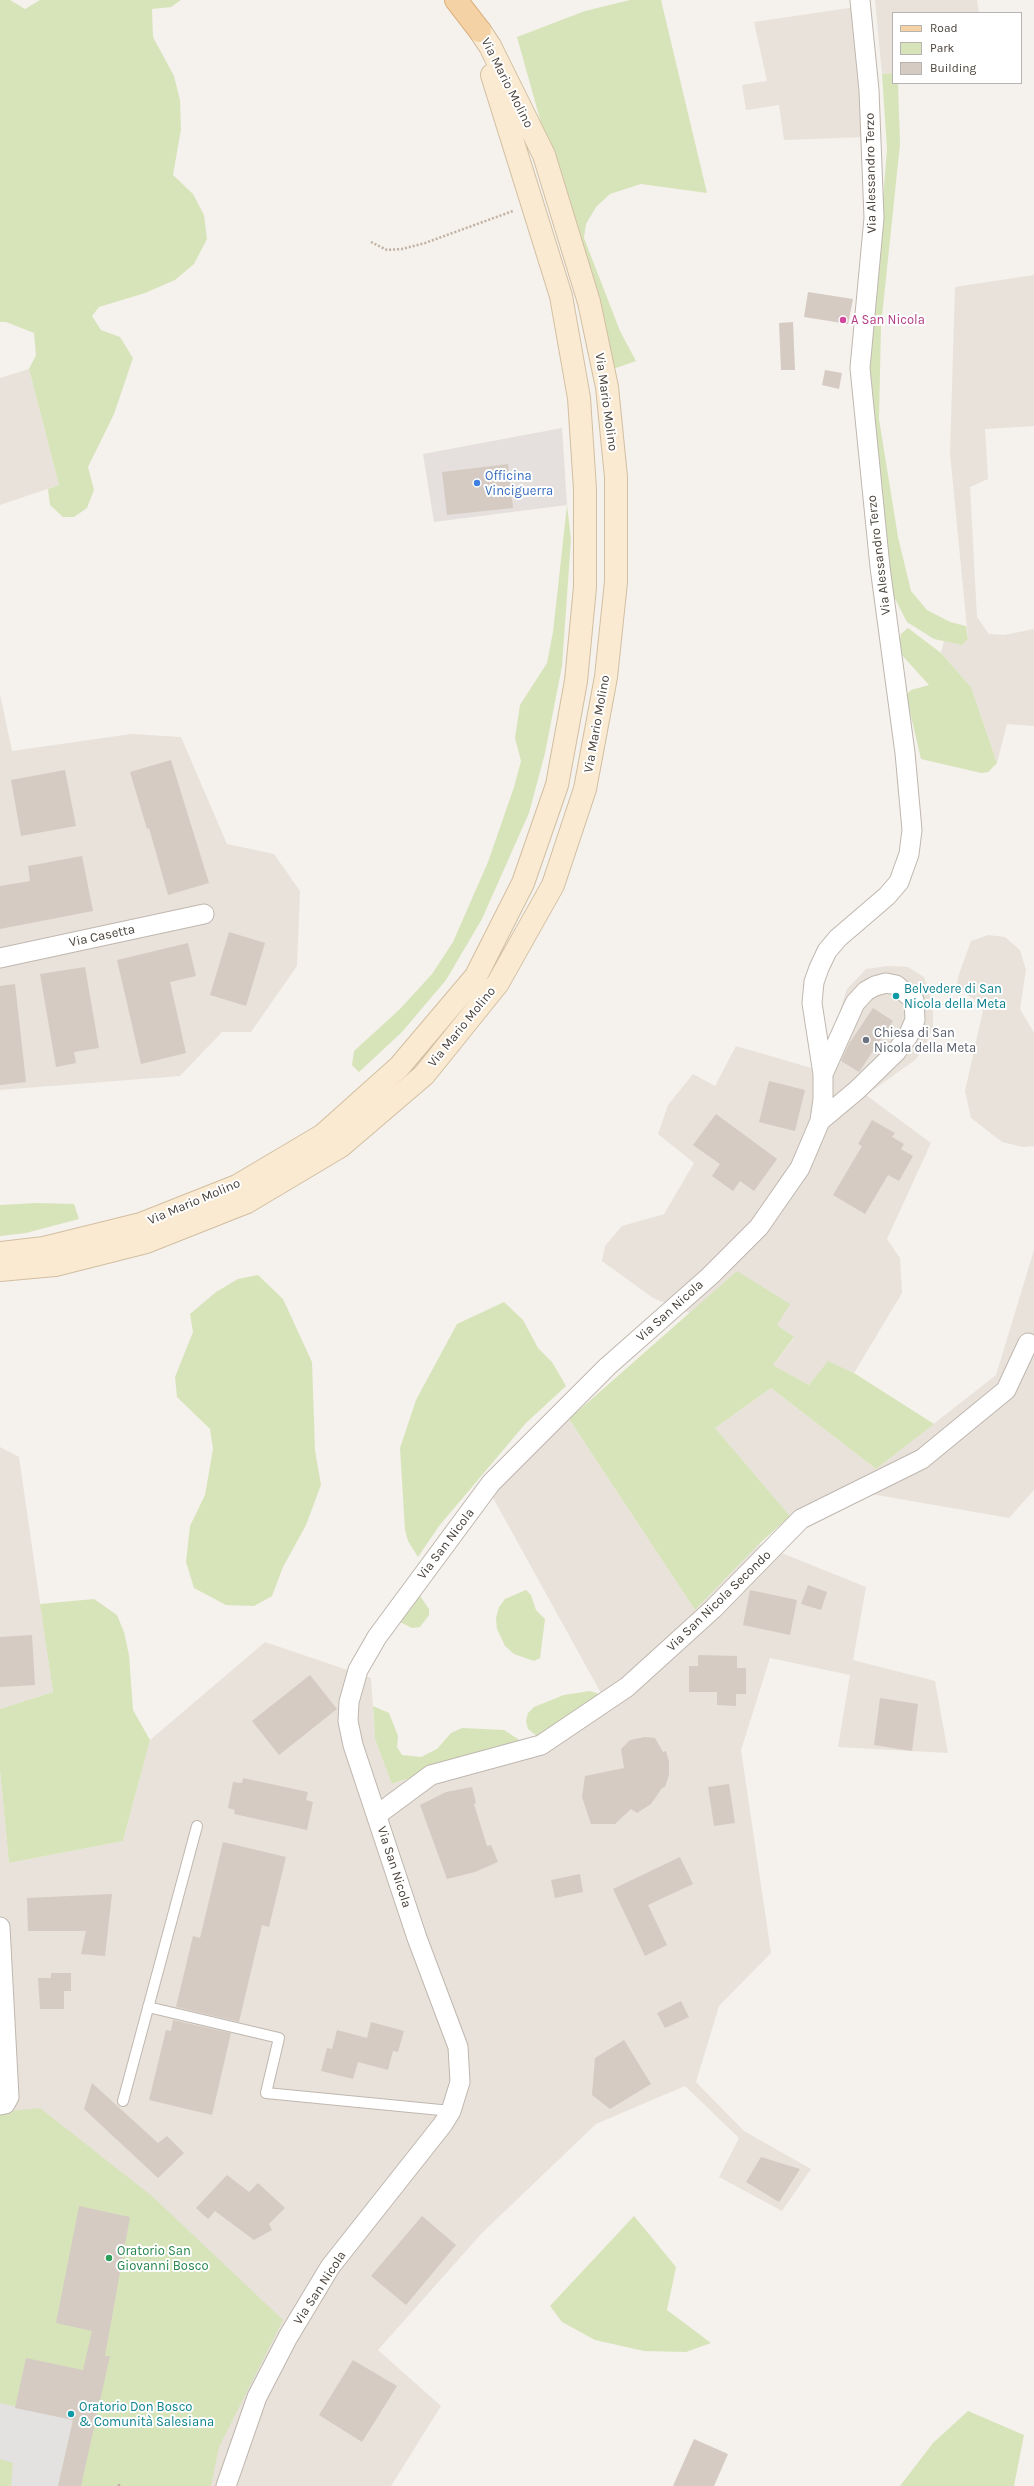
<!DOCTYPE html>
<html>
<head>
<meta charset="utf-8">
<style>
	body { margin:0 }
	#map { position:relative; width:1034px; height:2486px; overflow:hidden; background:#f5f1ec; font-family:Karla,sans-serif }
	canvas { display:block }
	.legend { position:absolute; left:892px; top:12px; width:130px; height:72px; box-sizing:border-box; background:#fff; border:1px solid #b6b3b0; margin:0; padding:5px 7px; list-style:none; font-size:12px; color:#48413a }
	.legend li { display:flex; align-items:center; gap:8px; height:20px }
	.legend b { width:20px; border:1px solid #b6b3b0 }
</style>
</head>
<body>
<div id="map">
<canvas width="1034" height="2486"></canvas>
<ul class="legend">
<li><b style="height:5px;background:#f5d2a5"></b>Road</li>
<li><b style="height:11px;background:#d7e4ba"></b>Park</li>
<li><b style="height:11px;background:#d5cbc3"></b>Building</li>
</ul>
</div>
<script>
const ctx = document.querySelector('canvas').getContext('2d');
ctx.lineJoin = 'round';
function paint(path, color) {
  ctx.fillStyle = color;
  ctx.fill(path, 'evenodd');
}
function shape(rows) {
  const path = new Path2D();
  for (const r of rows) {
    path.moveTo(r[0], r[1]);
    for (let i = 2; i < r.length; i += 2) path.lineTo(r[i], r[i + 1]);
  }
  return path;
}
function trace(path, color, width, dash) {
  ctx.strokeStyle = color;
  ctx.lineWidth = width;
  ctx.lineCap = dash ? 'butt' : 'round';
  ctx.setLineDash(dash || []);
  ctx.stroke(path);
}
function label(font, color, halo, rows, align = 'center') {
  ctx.font = font + ' Karla,sans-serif';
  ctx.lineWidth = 4;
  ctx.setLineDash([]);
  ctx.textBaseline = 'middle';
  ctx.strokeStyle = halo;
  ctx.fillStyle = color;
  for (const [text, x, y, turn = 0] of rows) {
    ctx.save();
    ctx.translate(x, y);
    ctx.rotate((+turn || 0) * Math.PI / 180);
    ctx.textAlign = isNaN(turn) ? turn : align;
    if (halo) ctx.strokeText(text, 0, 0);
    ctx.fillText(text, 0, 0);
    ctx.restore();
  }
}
const residential = shape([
	[875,0,977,0,979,13,893,13,893,73,882,74],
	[856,7,864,137,784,140,779,105,746,110,742,85,767,81,754,22],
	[1034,275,1034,426,985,429,988,479,970,487,977,617,989,634,1004,635,1034,629,1034,726,1007,724,997,763,971,687,941,653,944,641,962,645,968,639,950,453,955,287],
	[29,369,59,485,0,505,0,378],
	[0,694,12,751,131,734,181,737,227,844,274,854,300,891,297,966,251,1032,222,1032,180,1076,0,1090],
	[988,935,1005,937,1020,950,1026,970,1020,1009,1034,1033,1034,1146,1023,1147,1002,1142,971,1118,965,1091,984,1006,957,988,958,977,971,941],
	[888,966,908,967,924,977,933,1004,933,1027,924,1048,915,1060,866,1095,931,1143,887,1239,900,1258,902,1293,854,1373,828,1362,809,1385,773,1365,794,1338,777,1325,737,1271,690,1313,653,1298,602,1261,605,1246,622,1226,664,1214,694,1163,658,1134,668,1105,693,1074,715,1086,736,1046,815,1069,836,1031,837,1019,847,989,866,969],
	[1034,1250,1034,1490,1009,1518,871,1494,801,1529,715,1428,771,1388,876,1469,996,1375],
	[569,1419,695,1610,759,1544,866,1587,853,1660,935,1681,948,1753,838,1747,850,1675,770,1658,741,1750,771,1953,719,2006,696,2082,744,2131,811,2169,782,2211,719,2177,739,2138,685,2086,596,2124,482,2233,378,2350,441,2406,391,2486,0,2486,0,1770,9,1863,123,1841,150,1740,265,1642,371,1678,375,1739,393,1784,537,1736,602,1695,492,1496],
	[0,1447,19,1457,53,1692,0,1709]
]);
const industrial = shape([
	[562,428,567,505,434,522,423,454]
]);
const green = shape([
	[0,0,10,0,25,9,40,0,181,0,171,7,152,9,153,37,174,76,180,100,181,129,173,175,193,194,204,215,207,239,194,264,175,280,145,293,99,307,92,316,101,330,120,337,133,358,114,414,88,467,94,490,87,508,74,517,63,517,50,505,48,489,59,485,29,369,36,355,34,333,6,322,0,322],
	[630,0,661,0,707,193,641,184,610,194,596,207,586,224,584,238,620,331,636,361,610,370,517,37,585,11],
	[893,73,893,83,898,83,900,144,881,326,879,419,898,537,911,591,927,610,950,622,966,626,968,639,962,645,934,639,907,622,891,591,870,365,887,149,882,74],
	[567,505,571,539,562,666,545,753,529,813,482,919,446,980,402,1032,359,1072,352,1065,354,1051,399,1010,432,974,453,942,488,862,514,787,521,761,515,738,520,705,547,663,553,632],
	[908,628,941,653,971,687,997,763,988,772,981,773,921,759,906,695,911,690,929,685,901,654,899,644,901,634],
	[37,1203,74,1204,79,1219,26,1233,0,1236,0,1205],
	[737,1271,790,1304,777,1325,794,1337,773,1365,809,1385,828,1361,854,1373,934,1424,876,1469,771,1388,715,1428,790,1516,759,1544,695,1610,569,1419],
	[258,1275,283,1299,312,1362,315,1450,321,1485,306,1525,283,1567,272,1596,254,1606,226,1605,194,1588,186,1562,190,1526,205,1495,213,1449,210,1429,177,1397,175,1377,193,1332,190,1314,216,1292,238,1279],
	[504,1302,523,1320,538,1348,552,1362,566,1386,526,1423,439,1526,418,1557,408,1541,405,1530,400,1448,416,1400,457,1324],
	[526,1590,531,1595,536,1610,545,1619,540,1658,534,1661,514,1654,505,1646,497,1629,496,1618,499,1607,505,1599],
	[418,1593,429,1609,429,1615,420,1627,412,1628,398,1621],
	[94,1599,117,1615,124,1632,129,1655,133,1710,150,1740,123,1841,9,1863,0,1770,0,1709,53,1692,40,1604],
	[590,1691,602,1695,537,1736,528,1729,526,1721,528,1713,534,1707,564,1695],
	[373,1706,389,1713,398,1736,397,1747,402,1755,421,1757,437,1749,451,1733,462,1728,504,1730,521,1741,392,1784,375,1739],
	[40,2108,153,2197,283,2320,219,2447,211,2486,0,2486,0,2112],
	[634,2216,676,2267,667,2310,711,2343,686,2352,644,2351,595,2340,562,2322,550,2306],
	[968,2411,1024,2435,1014,2486,900,2486,933,2443]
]);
const parking = shape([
	[0,2403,73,2420,58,2486,11,2486,13,2463,0,2459]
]);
const building = shape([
	[808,292,853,299,848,324,804,317],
	[793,322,795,370,781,370,779,323],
	[825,370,842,373,839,389,822,385],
	[508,464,513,508,447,515,442,472],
	[171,760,209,883,168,895,149,828,147,829,130,772],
	[65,770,76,826,21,836,11,780],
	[82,856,93,911,0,929,0,886,30,881,28,866],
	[229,932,265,943,246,1006,210,995],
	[188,943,196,976,170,982,186,1053,141,1064,117,960],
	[85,967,99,1048,74,1052,76,1063,56,1067,40,974],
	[15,984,26,1082,0,1085,0,986],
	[873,1008,893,1021,859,1072,841,1061,849,1044],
	[769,1081,805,1090,795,1131,759,1122],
	[716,1114,777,1159,754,1191,740,1181,733,1191,712,1176,720,1164,693,1145],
	[872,1120,895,1133,892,1137,904,1144,901,1149,913,1156,899,1181,888,1175,865,1214,833,1195,862,1146,858,1144],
	[808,1585,827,1592,821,1610,801,1604],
	[750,1590,797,1600,790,1635,743,1625],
	[32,1635,35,1685,0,1687,0,1637],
	[698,1655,737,1656,737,1668,746,1668,746,1694,736,1694,736,1706,717,1705,717,1692,689,1692,689,1666,698,1666],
	[310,1675,337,1709,279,1755,252,1721],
	[880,1698,918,1704,912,1751,874,1745],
	[645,1737,655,1738,663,1752,666,1751,669,1762,669,1775,665,1787,662,1788,651,1804,637,1813,631,1809,615,1824,591,1824,582,1797,585,1776,624,1768,621,1749,630,1740],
	[243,1778,308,1792,306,1800,313,1802,307,1830,234,1814,235,1810,228,1808,233,1782,242,1783],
	[729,1784,735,1823,714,1826,708,1787],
	[472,1787,476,1803,474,1804,487,1846,491,1845,498,1862,475,1872,447,1879,420,1805,446,1792],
	[223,1842,286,1857,269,1927,262,1925,239,2022,176,2007,193,1936,200,1938],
	[680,1857,693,1884,648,1905,667,1945,645,1956,613,1889],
	[580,1874,583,1892,555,1898,551,1880],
	[112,1894,105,1956,81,1954,86,1931,28,1931,27,1898],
	[51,1973,71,1973,71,1991,64,1991,64,2009,40,2009,38,1978,51,1978],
	[681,2001,689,2017,665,2028,657,2013],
	[173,2020,231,2033,212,2115,149,2100,166,2030,171,2031],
	[371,2022,404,2031,398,2052,393,2051,388,2070,358,2062,353,2079,321,2071,327,2048,332,2049,337,2030,367,2038],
	[624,2040,651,2084,610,2109,592,2095,595,2058],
	[92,2083,158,2143,167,2136,184,2153,158,2178,84,2109],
	[761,2157,800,2169,779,2202,746,2182],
	[227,2175,249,2192,258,2183,285,2208,269,2224,272,2230,254,2240,215,2211,208,2219,196,2208],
	[79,2206,130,2217,105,2356,110,2356,81,2486,58,2486,73,2420,15,2408,26,2358,83,2370,92,2331,56,2323],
	[422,2216,456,2245,406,2305,371,2276],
	[353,2360,397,2386,362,2442,319,2415],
	[694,2439,728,2454,714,2486,673,2486]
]);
const path = shape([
	[371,242,387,250,402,249,425,243,513,211],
	[119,2486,119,2484]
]);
const lane = shape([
	[148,2007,279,2038,266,2093,451,2111],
	[123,2101,197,1826]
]);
const street = shape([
	[0,958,204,914],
	[820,1121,857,1090,896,1052,908,1036,915,1020,914,1000,896,985,886,983,875,986,866,991,855,1003,823,1074],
	[377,1815,431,1775,541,1745,627,1687,713,1609,801,1519,922,1459,1006,1390,1028,1343],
	[0,1927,9,2097,5,2104,0,2105],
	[226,2486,257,2397,288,2337,330,2267,443,2124,451,2111,460,2082,458,2047,417,1938,353,1745,348,1721,349,1702,358,1670,377,1637,491,1483,608,1366,710,1276,759,1227,800,1168,820,1121,823,1099,823,1074,812,1003,814,982,819,968,827,951,838,938,887,896,899,882,909,854,912,830,905,753,880,567,860,368,874,218,869,90,860,0]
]);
const secondary = shape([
	[0,1253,44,1248,141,1224,237,1186,323,1135,399,1067,476,976,523,883,557,785,576,681,585,587,585,489,579,398,561,296,492,75],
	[0,1270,55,1265,146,1242,247,1202,341,1146,424,1075,498,983,553,885,585,789,606,677,616,582,616,477,607,387,589,302,544,155,490,46,480,31]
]);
const primary = shape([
	[456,0,480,31]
]);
const markers = [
	[843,320,4,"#d1479c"],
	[477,483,4,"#3f7fe0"],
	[896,996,4,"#0f9aa8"],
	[866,1040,4,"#6b7280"],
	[109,2258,4,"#2e9e5b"],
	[71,2414,4,"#0f9aa8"]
];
const streetNames = [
	["Via Mario Molino",507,83,63],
	["Via Alessandro Terzo",871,173,-91],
	["Via Mario Molino",606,402,82],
	["Via Alessandro Terzo",879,555,-97],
	["Via Mario Molino",597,724,-80],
	["Via Casetta",102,936,-12],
	["Via Mario Molino",462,1027,-51],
	["Via Mario Molino",194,1202,-23],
	["Via San Nicola",670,1311,-42],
	["Via San Nicola",446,1544,-53],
	["Via San Nicola Secondo",719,1601,-44],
	["Via San Nicola",394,1867,72],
	["Via San Nicola",320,2288,-57]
];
const hotelNames = [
	["A San Nicola",851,320]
];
const shopNames = [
	["Officina",485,476],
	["Vinciguerra",485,491]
];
const cultureNames = [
	["Belvedere di San",904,989],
	["Nicola della Meta",904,1004],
	["Oratorio Don Bosco",79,2407],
	["& Comunità Salesiana",79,2422]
];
const worshipNames = [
	["Chiesa di San",874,1033],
	["Nicola della Meta",874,1048]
];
const leisureNames = [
	["Oratorio San",117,2251],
	["Giovanni Bosco",117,2266]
];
paint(residential, '#e8e2db');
paint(industrial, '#e5e0dd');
paint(green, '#d7e4ba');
paint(parking, '#e4e2e0');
paint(building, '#d5cbc3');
trace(lane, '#bfb7af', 12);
trace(street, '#bfb7af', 21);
trace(secondary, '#d2bfa2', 24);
trace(primary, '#d9ac76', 24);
trace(path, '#c0b1a2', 2.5, [2, 2]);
trace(lane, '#fff', 10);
trace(street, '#fff', 19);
trace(secondary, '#faead1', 22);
trace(primary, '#f5d2a5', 22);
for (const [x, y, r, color] of markers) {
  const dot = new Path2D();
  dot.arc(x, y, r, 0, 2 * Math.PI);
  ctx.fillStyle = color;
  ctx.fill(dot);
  trace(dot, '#fff', 1.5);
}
label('13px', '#48413a', '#fff', streetNames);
label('13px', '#b23c85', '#fff', hotelNames, 'left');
label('13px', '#366cbe', '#fff', shopNames, 'left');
label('13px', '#0d838f', '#fff', cultureNames, 'left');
label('13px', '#5b616d', '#fff', worshipNames, 'left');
label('13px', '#27864d', '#fff', leisureNames, 'left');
</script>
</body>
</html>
